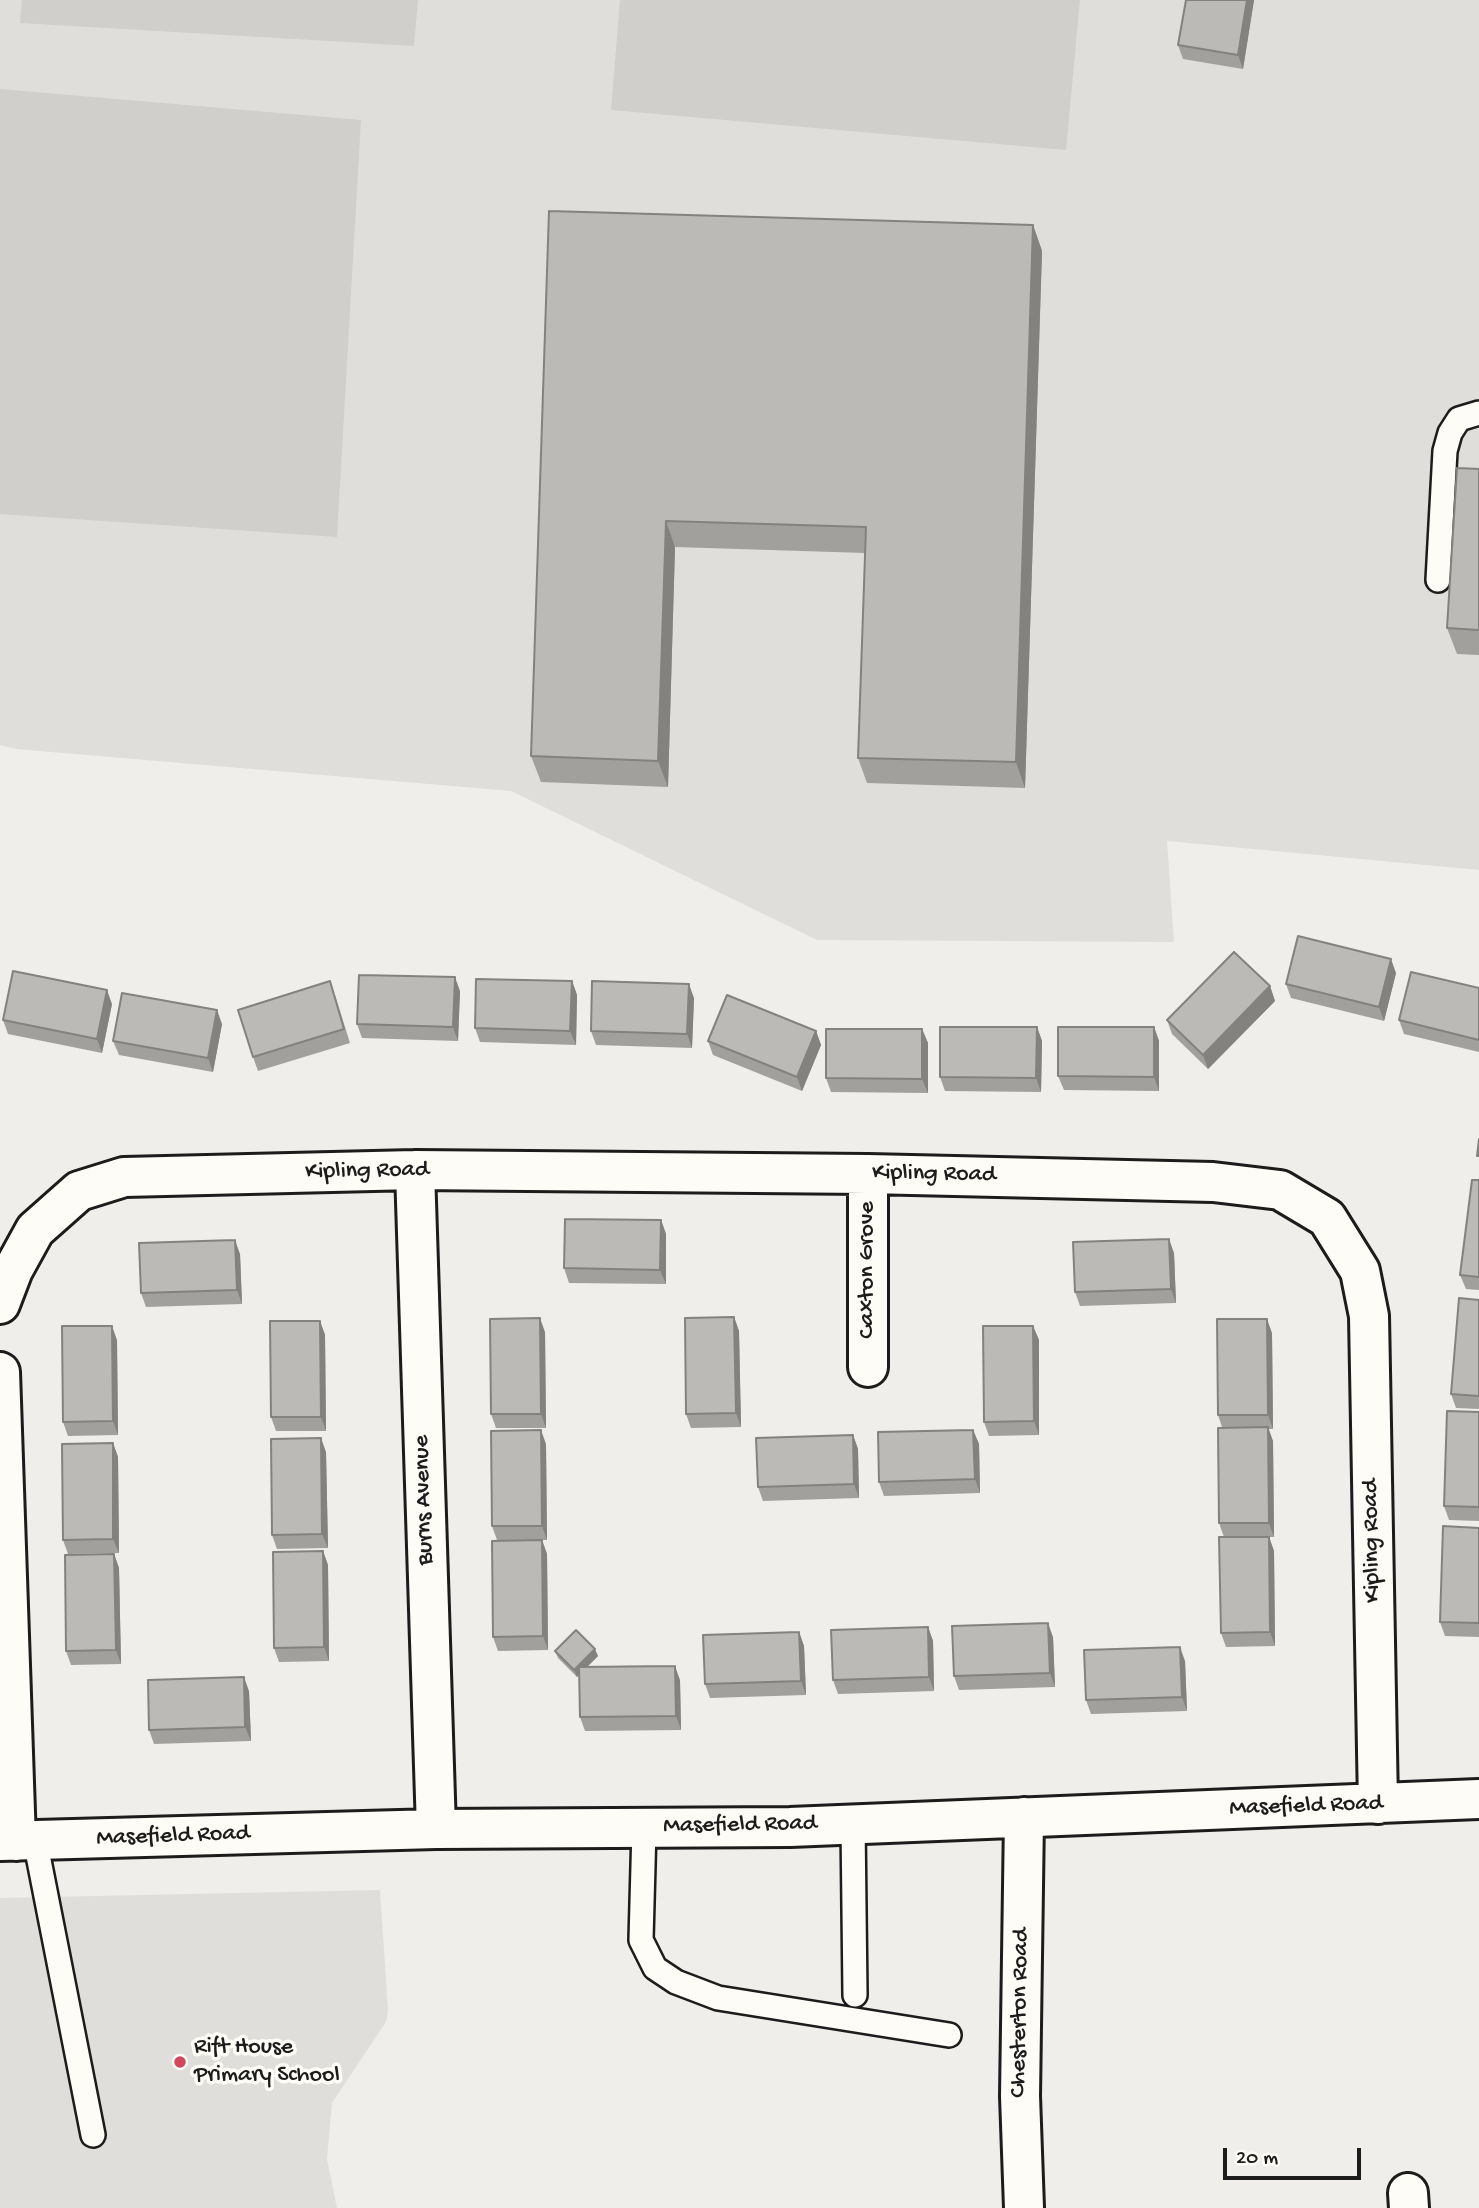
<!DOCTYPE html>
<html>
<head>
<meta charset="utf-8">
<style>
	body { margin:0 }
	#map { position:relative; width:1479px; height:2208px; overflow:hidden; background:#f0eeea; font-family:"Gochi Hand",sans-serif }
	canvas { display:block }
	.scale { position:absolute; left:1223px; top:2148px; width:138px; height:32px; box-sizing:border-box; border:4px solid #1c1c1c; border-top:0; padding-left:9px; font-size:21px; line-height:24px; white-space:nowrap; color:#1c1c1c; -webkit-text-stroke:5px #fdfcf7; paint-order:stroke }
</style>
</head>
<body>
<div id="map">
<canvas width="1479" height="2208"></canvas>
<div class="scale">20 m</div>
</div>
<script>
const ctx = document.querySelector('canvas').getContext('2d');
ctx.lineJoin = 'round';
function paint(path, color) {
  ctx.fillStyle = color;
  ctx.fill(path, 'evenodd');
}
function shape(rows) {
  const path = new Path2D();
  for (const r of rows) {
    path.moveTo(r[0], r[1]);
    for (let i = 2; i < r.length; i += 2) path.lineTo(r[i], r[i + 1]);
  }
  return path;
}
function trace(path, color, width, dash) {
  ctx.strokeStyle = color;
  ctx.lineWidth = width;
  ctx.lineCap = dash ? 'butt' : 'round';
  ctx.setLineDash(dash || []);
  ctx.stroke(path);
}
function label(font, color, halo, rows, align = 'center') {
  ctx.font = font + ' "Gochi Hand",sans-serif';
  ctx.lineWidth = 7;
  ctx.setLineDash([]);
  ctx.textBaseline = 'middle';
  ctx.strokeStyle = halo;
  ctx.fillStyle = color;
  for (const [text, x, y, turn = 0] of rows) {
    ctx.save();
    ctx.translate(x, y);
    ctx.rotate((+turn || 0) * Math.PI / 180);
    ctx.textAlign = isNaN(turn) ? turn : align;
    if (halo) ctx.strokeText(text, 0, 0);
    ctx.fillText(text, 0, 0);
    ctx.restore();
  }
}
const built = shape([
	[0,0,1479,0,1479,870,1167,841,1174,942,817,940,511,791,16,749,0,745],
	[380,1890,388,2010,386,2022,332,2103,327,2159,337,2208,0,2208,0,1898]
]);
const green = shape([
	[22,0,418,0,414,46,20,23],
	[620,0,1080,0,1066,150,611,110],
	[0,89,361,120,337,537,0,514]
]);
const lane = shape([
	[1438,580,1445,451,1450,433,1459,419,1479,413],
	[853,1823,855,1995],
	[644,1828,641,1940,655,1968,676,1982,718,1998,949,2035],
	[35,1840,93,2135]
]);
const street = shape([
	[415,1170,436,1829],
	[868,1174,868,1367],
	[0,1304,13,1270,35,1230,79,1191,124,1177,415,1170,868,1174,1213,1182,1280,1190,1327,1218,1360,1271,1369,1316,1378,1804],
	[0,1372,16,1841],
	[0,1841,436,1829,790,1827,1479,1799],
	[1408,2193,1409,2208],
	[1024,2208,1020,2096,1024,1817]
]);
const wall = shape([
	[1186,0,1254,0,1243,69,1183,59,1178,45],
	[549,211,1033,225,1042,251,1025,788,867,783,858,758,865,553,675,547,668,787,541,782,531,756],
	[1479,469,1479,655,1457,654,1447,628],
	[1396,973,1384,1021,1291,998,1286,984],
	[572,981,577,995,576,1045,480,1042,475,1028],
	[1270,986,1275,1001,1208,1069,1172,1034,1167,1020],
	[1479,988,1479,1052,1404,1034,1399,1020],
	[460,991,458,1041,362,1038,357,1024],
	[335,995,350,1043,258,1071,253,1057],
	[694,998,692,1048,596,1045,591,1031],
	[112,1004,102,1053,8,1034,3,1020],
	[222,1024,213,1072,119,1055,113,1041],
	[1037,1027,1042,1041,1041,1092,945,1091,940,1077],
	[1154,1027,1159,1041,1159,1091,1064,1090,1058,1076],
	[922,1029,928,1043,928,1093,831,1092,826,1078],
	[816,1031,821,1045,802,1091,713,1055,708,1041],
	[1479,1180,1479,1290,1466,1289,1460,1275],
	[661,1220,666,1234,666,1284,569,1283,564,1268],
	[1174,1253,1176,1303,1080,1306,1075,1292],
	[240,1254,242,1304,146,1307,141,1293],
	[1479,1300,1479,1409,1456,1408,1451,1394],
	[734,1317,739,1331,741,1427,691,1428,686,1414],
	[320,1321,325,1335,326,1431,276,1431,271,1417],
	[1033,1326,1039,1340,1039,1435,989,1436,984,1422],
	[545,1332,546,1428,496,1428,491,1414],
	[1272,1333,1273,1429,1268,1429,1273,1441,1274,1537,1269,1537,1274,1551,1275,1646,1226,1647,1221,1633,1224,1537,1219,1523,1222,1427,1218,1415],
	[117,1340,118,1435,68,1436,63,1422],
	[1479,1412,1479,1521,1449,1520,1444,1506],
	[973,1430,979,1444,980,1493,884,1496,879,1482],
	[853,1435,858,1449,859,1498,763,1501,758,1487],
	[113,1443,118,1457,119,1553,68,1554,63,1540],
	[546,1444,547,1540,497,1540,492,1526],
	[326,1452,328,1548,277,1549,272,1535],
	[1479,1528,1479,1637,1445,1636,1440,1622],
	[542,1540,547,1554,548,1650,498,1651,493,1637],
	[323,1551,328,1565,329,1661,279,1662,274,1648],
	[114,1554,119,1568,121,1664,71,1665,66,1651],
	[928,1627,933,1641,934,1691,838,1694,833,1680],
	[799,1632,804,1646,806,1695,710,1698,705,1684],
	[1053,1637,1055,1687,959,1690,954,1676],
	[555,1651,598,1656,587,1667,680,1680,681,1730,585,1731,580,1717,580,1674,577,1677,558,1658],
	[1185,1661,1187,1711,1091,1714,1086,1700],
	[249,1691,251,1741,154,1744,149,1730]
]);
const shadedWall = shape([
	[1247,0,1254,0,1243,69,1238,55],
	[1033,225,1042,251,1025,788,1016,762],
	[666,521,675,547,668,787,658,761],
	[1391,959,1396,973,1384,1021,1379,1007],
	[455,977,460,991,458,1041,453,1027],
	[572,981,577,995,576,1045,570,1031],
	[689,984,694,998,692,1048,687,1034],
	[1270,986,1275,1001,1208,1069,1203,1055],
	[107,990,112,1004,102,1053,97,1039],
	[217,1010,222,1024,213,1072,208,1058],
	[1037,1027,1042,1041,1041,1092,1036,1078],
	[1154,1027,1159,1041,1159,1091,1154,1077],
	[922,1029,928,1043,928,1093,922,1079],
	[816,1031,821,1045,802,1091,797,1077],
	[661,1220,666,1234,666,1284,660,1270],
	[1169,1239,1174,1253,1176,1303,1171,1289],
	[235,1240,240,1254,242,1304,237,1290],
	[734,1317,739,1331,741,1427,736,1413],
	[540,1318,545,1332,546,1428,541,1414],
	[1267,1319,1272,1333,1273,1429,1268,1415],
	[320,1321,325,1335,326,1431,321,1417],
	[112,1326,117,1340,118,1435,113,1421],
	[1033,1326,1039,1340,1039,1435,1034,1421],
	[1268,1427,1273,1441,1274,1537,1269,1523],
	[541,1430,546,1444,547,1540,542,1526],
	[973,1430,979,1444,980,1493,975,1479],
	[853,1435,858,1449,859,1498,854,1484],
	[321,1438,326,1452,328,1548,322,1534],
	[113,1443,118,1457,119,1553,113,1539],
	[1269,1537,1274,1551,1275,1646,1270,1632],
	[542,1540,547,1554,548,1650,543,1636],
	[323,1551,328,1565,329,1661,324,1647],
	[114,1554,119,1568,121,1664,116,1650],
	[1048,1623,1053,1637,1055,1687,1050,1673],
	[928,1627,933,1641,934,1691,929,1677],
	[799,1632,804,1646,806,1695,801,1681],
	[1180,1647,1185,1661,1187,1711,1182,1697],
	[595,1649,598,1656,577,1677,574,1670],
	[675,1666,680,1680,681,1730,676,1716],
	[244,1677,249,1691,251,1741,245,1727]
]);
const building = shape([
	[1186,0,1247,0,1238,55,1178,45,1186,0],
	[549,211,1033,225,1016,762,858,758,866,527,666,521,658,761,531,756,549,211],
	[1457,468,1479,469,1479,630,1447,628,1457,468],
	[1298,936,1391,959,1379,1007,1286,984,1298,936],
	[1234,952,1270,986,1203,1055,1167,1020,1234,952],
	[13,971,107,990,97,1039,3,1020,13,971],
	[1411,972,1479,988,1479,1040,1399,1020,1411,972],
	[359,975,455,977,453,1027,357,1024,359,975],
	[476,979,572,981,570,1031,475,1028,476,979],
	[330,981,344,1029,253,1057,238,1010,330,981],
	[592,981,689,984,687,1034,591,1031,592,981],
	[122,993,217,1010,208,1058,113,1041,122,993],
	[727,995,816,1031,797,1077,708,1041,727,995],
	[940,1027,1037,1027,1036,1078,940,1077,940,1027],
	[1058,1027,1154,1027,1154,1077,1058,1076,1058,1027],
	[826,1029,922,1029,922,1079,826,1078,826,1029],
	[1479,1139,1479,1156,1477,1156,1479,1139],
	[1472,1180,1479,1180,1479,1277,1460,1275,1472,1180],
	[565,1219,661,1220,660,1270,564,1268,565,1219],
	[1169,1239,1171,1289,1075,1292,1073,1242,1169,1239],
	[235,1240,237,1290,141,1293,139,1243,235,1240],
	[1459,1298,1479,1300,1479,1396,1451,1394,1459,1298],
	[734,1317,736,1413,686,1414,685,1318,734,1317],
	[540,1318,541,1414,491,1414,490,1319,540,1318],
	[1217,1319,1267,1319,1268,1415,1218,1415,1217,1319],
	[270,1321,320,1321,321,1417,271,1417,270,1321],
	[62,1326,112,1326,113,1421,63,1422,62,1326],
	[983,1326,1033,1326,1034,1421,984,1422,983,1326],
	[1447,1411,1479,1412,1479,1507,1444,1506,1447,1411],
	[1268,1427,1269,1523,1219,1523,1218,1428,1268,1427],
	[541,1430,542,1526,492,1526,491,1431,541,1430],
	[973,1430,975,1479,879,1482,878,1432,973,1430],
	[853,1435,854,1484,758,1487,756,1438,853,1435],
	[321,1438,322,1534,272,1535,271,1439,321,1438],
	[113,1443,113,1539,63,1540,62,1444,113,1443],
	[1443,1526,1479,1528,1479,1623,1440,1622,1443,1526],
	[1219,1537,1269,1537,1270,1632,1221,1633,1219,1537],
	[542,1540,543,1636,493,1637,492,1541,542,1540],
	[323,1551,324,1647,274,1648,273,1552,323,1551],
	[114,1554,116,1650,66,1651,65,1555,114,1554],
	[1048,1623,1050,1673,954,1676,952,1626,1048,1623],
	[928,1627,929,1677,833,1680,831,1630,928,1627],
	[576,1630,595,1649,574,1670,555,1651,576,1630],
	[799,1632,801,1681,705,1684,703,1635,799,1632],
	[1180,1647,1182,1697,1086,1700,1084,1650,1180,1647],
	[675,1666,676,1716,580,1717,579,1667,675,1666],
	[244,1677,245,1727,149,1730,148,1680,244,1677]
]);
const markers = [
	[180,2062,7,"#d1495b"]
];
const streetNames = [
	["Kipling Road",367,1172,-1],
	["Kipling Road",934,1175,1],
	["Caxton Grove",868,1270,-90],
	["Burns Avenue",425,1500,-92],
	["Kipling Road",1373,1541,-91],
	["Masefield Road",1306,1807,-2],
	["Masefield Road",740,1826,-1],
	["Masefield Road",173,1837,-2],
	["Chesterton Road",1021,2013,-89]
];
const poiNames = [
	["Rift House",194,2048],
	["Primary School",194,2076]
];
paint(built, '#e0deda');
paint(green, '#d0cfcc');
trace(lane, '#1c1c1c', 28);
trace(street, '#1c1c1c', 44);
trace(lane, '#fdfcf7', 23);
trace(street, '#fdfcf7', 38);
paint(wall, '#a1a09d');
paint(shadedWall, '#83827f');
paint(building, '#bbbab6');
trace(building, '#83827f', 2);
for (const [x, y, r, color] of markers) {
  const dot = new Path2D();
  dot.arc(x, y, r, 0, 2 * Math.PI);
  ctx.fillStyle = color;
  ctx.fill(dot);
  trace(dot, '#fdfcf7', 2.5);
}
label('24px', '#1c1c1c', '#fdfcf7', streetNames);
label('24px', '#1c1c1c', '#fdfcf7', poiNames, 'left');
</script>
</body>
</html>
